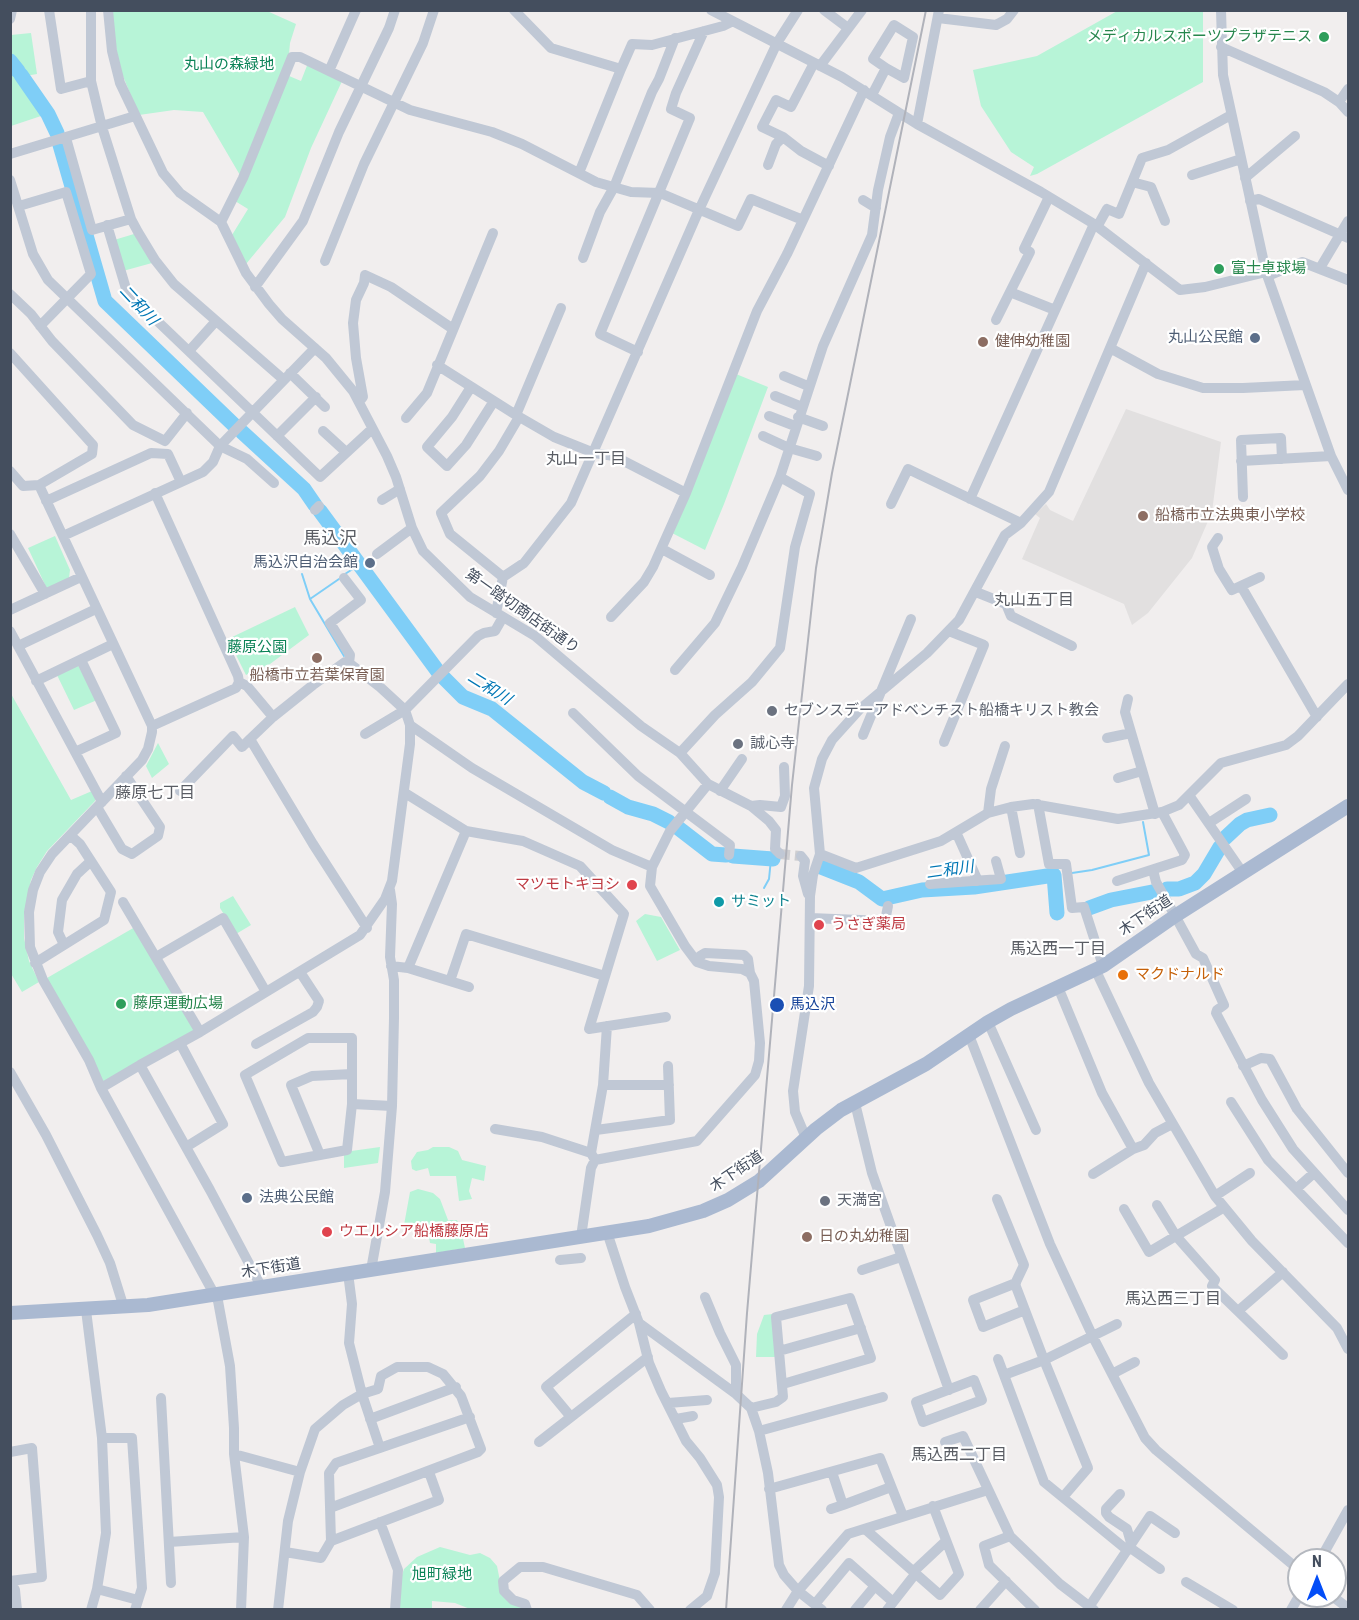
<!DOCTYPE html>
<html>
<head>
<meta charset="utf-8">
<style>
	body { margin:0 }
	#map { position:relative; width:1359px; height:1620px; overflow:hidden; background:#f1eeee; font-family:"Roboto Condensed",sans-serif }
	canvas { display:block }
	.frame { position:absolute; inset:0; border:12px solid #444e5e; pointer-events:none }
	.north { position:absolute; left:1287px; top:1548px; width:60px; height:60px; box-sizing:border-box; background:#fff; border:2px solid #b4b8bf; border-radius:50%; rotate:0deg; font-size:16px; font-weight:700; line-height:24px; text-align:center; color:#444e5e }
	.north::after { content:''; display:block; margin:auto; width:21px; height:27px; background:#034df7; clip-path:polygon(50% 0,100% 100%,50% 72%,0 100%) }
</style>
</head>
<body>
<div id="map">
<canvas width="1359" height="1620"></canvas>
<div class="frame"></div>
<div class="north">N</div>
</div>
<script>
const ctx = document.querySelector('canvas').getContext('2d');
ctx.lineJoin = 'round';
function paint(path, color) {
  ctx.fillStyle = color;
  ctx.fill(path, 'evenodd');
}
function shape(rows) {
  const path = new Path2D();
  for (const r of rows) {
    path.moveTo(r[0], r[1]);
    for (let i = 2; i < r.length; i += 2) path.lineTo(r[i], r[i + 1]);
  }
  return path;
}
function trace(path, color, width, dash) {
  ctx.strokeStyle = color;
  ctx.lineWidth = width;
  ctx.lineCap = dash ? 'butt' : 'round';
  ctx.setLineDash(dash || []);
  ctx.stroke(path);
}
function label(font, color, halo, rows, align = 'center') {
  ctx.font = font + ' "Roboto Condensed","Noto Sans JP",sans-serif';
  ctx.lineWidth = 4.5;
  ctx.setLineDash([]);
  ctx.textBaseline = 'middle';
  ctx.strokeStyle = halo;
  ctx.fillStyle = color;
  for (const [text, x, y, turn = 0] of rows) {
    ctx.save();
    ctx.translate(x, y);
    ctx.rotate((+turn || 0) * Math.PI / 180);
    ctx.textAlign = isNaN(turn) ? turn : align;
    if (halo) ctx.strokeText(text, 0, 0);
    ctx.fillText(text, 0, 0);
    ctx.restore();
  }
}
const education = shape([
	[1126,409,1221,442,1212,512,1192,558,1148,613,1132,625,1124,604,1022,559,1040,518,1035,514,1046,504,1050,510,1073,521]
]);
const green = shape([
	[1119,10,1203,11,1203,82,1037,174,1030,176,1034,167,1011,152,981,106,973,70,1037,56],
	[112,11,267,11,296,24,290,43,289,54,282,73,301,81,308,63,343,79,311,148,285,217,246,264,232,235,248,209,235,201,244,182,203,112,174,110,139,115,118,64],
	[31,33,37,74,25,76,11,55,11,35],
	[10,66,11,66,47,114,11,126],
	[134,234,152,263,123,271,114,240],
	[736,374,768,387,724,504,705,550,672,533],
	[55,536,70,570,69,578,47,589,28,548],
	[295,607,309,635,270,664,246,675,228,639],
	[78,665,97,700,74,710,57,675],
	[10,692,71,800,92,791,95,796,95,801,47,851,37,867,31,880,24,914,24,938,29,961,39,982,22,992,10,972],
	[158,743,169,764,152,778,146,766],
	[233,896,251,925,236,934,220,908,220,903],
	[645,914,661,917,680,950,657,961,636,921],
	[135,927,196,1030,103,1083,47,978],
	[380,1147,378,1163,344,1168,344,1152],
	[433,1147,449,1147,458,1151,462,1160,486,1166,484,1181,472,1178,469,1191,472,1199,459,1201,456,1176,430,1176,428,1168,416,1171,412,1169,411,1161,417,1152,428,1150],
	[418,1189,433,1193,440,1199,448,1220,457,1220,462,1234,465,1248,436,1253,436,1244,430,1243,428,1231,407,1230,404,1225,410,1192],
	[773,1314,777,1357,756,1357,757,1334,764,1315],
	[440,1547,470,1555,480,1553,490,1558,497,1566,501,1586,524,1609,470,1609,455,1603,432,1601,432,1609,398,1610,400,1581,404,1569,417,1557]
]);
const stream = shape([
	[302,574,310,599],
	[345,574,359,565],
	[339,579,310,599,344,656],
	[1072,873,1092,870,1149,855,1143,822],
	[764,888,769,879,771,859]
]);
const river = shape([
	[10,61,18,71],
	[21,75,48,114,57,133],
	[60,145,105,301,234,425],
	[242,432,304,489,315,505],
	[320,511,439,673],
	[443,677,463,697,492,709,583,782,604,793],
	[610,797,628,807,653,814,669,822],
	[677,827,712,854,726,855],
	[1225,838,1240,824,1247,820,1270,815],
	[733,856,773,859],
	[821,867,859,882,882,899,922,890,974,887,1054,875,1057,913],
	[1167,889,1179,889,1195,883,1204,874,1220,847],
	[1089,908,1111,900,1157,891]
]);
const minorTunnel = shape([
	[780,854,801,856]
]);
const minor = shape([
	[49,10,61,89,91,81],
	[91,10,91,81,102,127,131,219,138,232,155,260,174,284,284,380],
	[108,10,112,51,120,83,163,173,180,193,221,222,246,273,269,304,282,319,326,358,353,391,387,456,396,477,412,528,423,551,470,597,535,636,641,726,680,753,708,784,751,806,769,821,776,830,775,849,780,854],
	[514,10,551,48,621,69,632,44,652,45,723,26,731,22],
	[711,10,842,77,917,124,1041,192,1094,224,1180,290,1205,287,1266,272],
	[824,10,848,28],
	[1221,10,1223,75,1266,272,1331,456,1348,490],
	[938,18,996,25,1007,19,1014,10],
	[10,19,12,10],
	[1221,47,1324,92,1339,102,1348,112],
	[814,63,791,107,776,100,762,127,783,137,801,151,829,166],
	[820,66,862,10],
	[329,71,356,10],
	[872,95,886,68,873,59,894,25,913,37,904,78,886,68],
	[1339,102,1348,89],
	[917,124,939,10],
	[66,138,92,230,131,219],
	[10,154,135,116],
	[768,165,776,144,783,137],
	[579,173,621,69],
	[1192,175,1241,159],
	[1245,178,1295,136],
	[10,180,33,254,48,280,220,446,247,459,274,483],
	[1132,182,1151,187,1165,221],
	[863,200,876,208],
	[1250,201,1259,199,1348,238],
	[19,206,66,192,91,274,40,326],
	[221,222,243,178,292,57,300,57,410,110,492,132,522,144,596,182,631,192,660,193,738,226,751,199,803,220],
	[107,225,127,292,320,477,372,429],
	[1097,227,1107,209,1119,214,1142,158,1168,150,1231,115],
	[583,258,600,212,614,187,652,92,659,79,675,38],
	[325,261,364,164,423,43,434,10],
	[1320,268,1348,221],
	[1268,276,1302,262,1348,280],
	[255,287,303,221,339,132,389,28,395,10],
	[1010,292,1055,310],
	[10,294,31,314,52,341,133,425,165,441,187,413],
	[996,320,1030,252,1024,249,1049,197],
	[1110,348,1158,374,1203,388,1243,388,1305,385],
	[189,351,216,321],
	[638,352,600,334,690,118,671,109,676,93,704,31],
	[10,353,93,445,92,454,39,485,23,486,10,471],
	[437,365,516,415,554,437,594,453,614,456,686,493],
	[290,373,325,407],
	[784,376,808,386],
	[471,387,452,417,427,447,447,466,466,445,494,401],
	[775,396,802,407],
	[359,402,363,397,356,358,353,323,356,300,364,283,365,275,391,287,453,329],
	[516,415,561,308],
	[769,416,795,426],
	[798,417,823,426],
	[406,418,427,393,493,233],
	[323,431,346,452],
	[277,436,316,397],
	[763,436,789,448,817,456],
	[1241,461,1331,456],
	[39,485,152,726,152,732,148,749,142,760,52,854,40,872,33,890,29,912,30,947,43,980,89,1060,101,1088,218,1301,230,1366,234,1428,234,1454,244,1537,241,1610],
	[1243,497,1241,440,1281,438,1282,459],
	[970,499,1094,224],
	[382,500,400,489],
	[46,501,151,453,168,454,181,482],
	[891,504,908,469,1021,523],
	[315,510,319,506],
	[10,534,45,594],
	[63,536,203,472,213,462,220,446,315,348],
	[1218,538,1212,547,1219,569,1232,590,1260,577],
	[662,549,710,575],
	[377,554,412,528],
	[503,577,524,563,571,503,699,210,777,43,798,10],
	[344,578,361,600,330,623,350,655,349,663],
	[1241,586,1317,717],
	[976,592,1006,604,1011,616,1072,646],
	[10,610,81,577],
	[496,613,503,577,450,534,441,513,480,476,499,451,519,417],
	[611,617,644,582,653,567,686,493,757,311,787,254,864,90],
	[10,631,102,802],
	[18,646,96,609],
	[349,663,345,662,313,685,273,717,250,739,313,844,367,928],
	[349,663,380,687,405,710,365,734],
	[675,670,715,623,742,567,780,477],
	[36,681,113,644],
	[239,682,247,686,273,717],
	[1128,699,1125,712,1155,814],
	[573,713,638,776,730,845,729,855],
	[410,725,472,768,612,850,652,867],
	[152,726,236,688,239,682,238,676,155,493],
	[863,735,911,619],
	[1107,738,1131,733],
	[944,742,984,645,949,631],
	[75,752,116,733,81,660],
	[680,753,715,715,752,682,780,648,795,547,810,494,780,477,823,346,872,235,878,190,890,137,899,113],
	[1118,778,1142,771],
	[708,784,670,831,652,867,650,886,685,946,697,962,709,966,742,969,750,973],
	[180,791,233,736,242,747,250,739],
	[720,791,742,759],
	[405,793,466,831,523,841,580,866,624,914,589,1029,666,1017],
	[1189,795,1243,873],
	[1038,804,1049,864,1066,864,1072,908,1084,907,1103,966],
	[751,806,760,805,781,807,785,796,784,767],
	[97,807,122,849,132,854,158,836,160,827,126,776],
	[1011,807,1020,853],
	[988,813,991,789,1005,746],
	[1209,823,1246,799],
	[956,832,978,881],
	[820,854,856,868,941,841,988,813,1011,807,1033,804,1118,819,1162,812,1179,805,1221,763,1286,745,1298,736,1348,684],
	[801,856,805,861,803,876,808,894],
	[1153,870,1156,882,1178,921,1196,954,1203,958,1224,1005,1217,1010,1216,1013,1262,1100,1293,1149,1348,1210],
	[1117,881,1182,860,1185,855,1162,812],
	[930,884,1001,879,996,861],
	[123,902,200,1032,360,935,385,899,392,881,410,744,410,725,405,710,478,636,484,633,495,631,503,617],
	[810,918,885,921,888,906],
	[64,945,58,932,62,900,77,874,91,861],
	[156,957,223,918,266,992],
	[35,963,104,920,111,892,80,844,70,835],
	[391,966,408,968,469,987],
	[408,968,466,831],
	[1096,971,1149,1083,1215,1196,1252,1241,1337,1328,1348,1349],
	[450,981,466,934,605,976],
	[1058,987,1102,1093,1133,1149],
	[988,1022,1036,1130],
	[969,1035,1050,1244,1093,1337,1145,1438,1156,1450,1299,1570],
	[180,1043,223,1124,186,1147],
	[256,1044,313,1012,317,1007,319,1001,300,972],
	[140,1065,200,1032],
	[1243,1066,1261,1058,1270,1059,1297,1109,1348,1173],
	[10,1072,46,1135,97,1235,110,1263,124,1308],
	[603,1085,669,1085],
	[101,1088,140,1065,210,1190,262,1288],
	[1231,1102,1268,1160,1296,1189],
	[855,1103,872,1173,949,1390],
	[352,1104,347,1150,282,1162,245,1075,308,1038,352,1038,352,1104,392,1106],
	[495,1129,542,1137,591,1153],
	[596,1130,670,1120,668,1066],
	[806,1138,795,1112,793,1091,809,986,810,896,813,875,820,854,814,788,822,759,832,740,860,709,927,653,959,620,1005,535,1021,523,1049,492,1146,263],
	[320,1155,291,1085,312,1076,352,1074],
	[595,1160,591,1153,603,1085,607,1026],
	[1314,1173,1296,1189,1348,1243],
	[1093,1174,1133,1149,1144,1145,1155,1133,1172,1124],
	[1215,1196,1250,1173],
	[997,1199,1024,1265,1015,1284,1044,1360,1117,1324],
	[1157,1205,1176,1236,1215,1280,1212,1286,1283,1355],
	[1124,1209,1149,1252,1223,1208],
	[607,1232,625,1287,639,1323,649,1363,661,1391,686,1441,700,1458,717,1485,719,1497,715,1573,707,1596,690,1610],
	[581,1237,591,1168,595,1160,697,1141,755,1075,759,1061,760,1043,754,981,750,973,748,959,744,955,705,953,700,956,697,962],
	[560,1260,581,1258],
	[371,1270,385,1192,392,1106,394,1018,394,980,390,957,392,904,390,890],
	[862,1270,901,1257],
	[348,1273,352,1304,349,1343,362,1394,380,1448],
	[1016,1283,973,1300,983,1327,1025,1310],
	[705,1297,720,1333,736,1365,736,1394],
	[86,1310,102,1438,106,1533,97,1589,91,1610],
	[1238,1311,1283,1272],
	[639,1323,736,1394,751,1408,759,1431,768,1473,779,1565,784,1575,798,1591,822,1610],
	[779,1351,861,1328],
	[998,1359,1044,1482,1127,1550],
	[1112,1374,1135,1362],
	[1004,1375,1044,1360,1088,1468,1063,1497],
	[974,1380,982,1400,923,1422,916,1402,974,1380],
	[161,1398,171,1583],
	[668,1403,707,1400],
	[751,1408,776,1402,783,1397,776,1317,850,1298,871,1358,783,1384],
	[571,1417,546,1387,636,1314],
	[370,1419,456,1387],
	[676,1419,693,1416],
	[759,1431,883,1397],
	[102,1438,132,1438,142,1588,135,1610],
	[539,1442,648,1357],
	[945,1442,963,1436,1010,1536,1060,1584,1094,1610],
	[10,1452,32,1448,42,1577,10,1581,15,1590,17,1610],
	[234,1454,300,1472],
	[832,1472,843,1505,891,1487],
	[769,1489,880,1458,903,1516],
	[1120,1494,1106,1509,1106,1513,1109,1517,1127,1529,1131,1543],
	[831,1509,843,1505],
	[380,1522,398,1570,395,1610],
	[865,1529,940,1595,959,1574,933,1506],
	[1010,1536,984,1546,989,1565,1035,1610],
	[331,1541,439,1500,429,1472],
	[169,1542,244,1537],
	[1129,1547,1160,1569],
	[285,1552,321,1558,331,1541,329,1473,336,1463,470,1417],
	[1320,1560,1348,1510],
	[914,1571,946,1541],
	[1186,1582,1233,1610],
	[97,1589,138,1600],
	[1332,1596,1348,1608],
	[815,1604,849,1563,893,1602],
	[1089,1607,1150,1516,1175,1533],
	[278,1610,288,1521,300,1472,315,1429,343,1405,362,1394,378,1389,381,1376,397,1367,428,1367,443,1374,461,1396,481,1449,478,1452,330,1508],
	[527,1610,525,1604,513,1600,504,1591,503,1581,520,1567,543,1567,637,1595,650,1610],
	[786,1610,798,1591,848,1534,988,1490],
	[855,1610,875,1586],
	[887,1610,916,1573],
	[980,1610,1006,1581],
	[1291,1610,1299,1596]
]);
const major = shape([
	[10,1313,148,1305,649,1226,703,1211,728,1200,759,1181,816,1129,841,1110,926,1064,988,1022,1011,1009,1103,966,1175,916,1348,806]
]);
const rail = shape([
	[726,1610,747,1313,792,785,816,568,832,473,926,10]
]);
const markers = [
	[1324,37,6,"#2e9e5b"],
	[1219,269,6,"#2e9e5b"],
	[1255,338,6,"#5c6f8a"],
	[983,342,6,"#8d6e63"],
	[1143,516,6,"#8d6e63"],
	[370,563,6,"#5c6f8a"],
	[317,658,6,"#8d6e63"],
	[772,711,6,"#6b7280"],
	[738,744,6,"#6b7280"],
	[632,885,6,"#e0444e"],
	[719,902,6,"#0f9aa8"],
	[819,925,6,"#e0444e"],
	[1123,975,6,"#e8710a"],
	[121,1004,6,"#2e9e5b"],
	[777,1005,8,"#1a4fb4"],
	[247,1198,6,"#5c6f8a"],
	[825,1201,6,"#6b7280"],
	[327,1232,6,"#e0444e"],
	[807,1237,6,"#8d6e63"]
];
const leisureNames = [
	["メディカルスポーツプラザテニス",1312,37,"right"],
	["富士卓球場",1231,269],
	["藤原運動広場",133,1004]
];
const parkNames = [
	["丸山の森緑地",229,65],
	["藤原公園",257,648],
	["旭町緑地",442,1575]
];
const serviceNames = [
	["丸山公民館",1243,338],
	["馬込沢自治会館",358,563],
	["法典公民館",259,1198,"left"]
];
const educationNames = [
	["健伸幼稚園",995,342],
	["船橋市立法典東小学校",1155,516],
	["船橋市立若葉保育園",317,676,"center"],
	["日の丸幼稚園",819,1237]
];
const streetNames = [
	["第一踏切商店街通り",522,612,35],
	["木下街道",1146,916,-34],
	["木下街道",737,1172,-34],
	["木下街道",271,1269,-9]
];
const worshipNames = [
	["セブンスデーアドベンチスト船橋キリスト教会",784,711],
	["誠心寺",750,744],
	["天満宮",837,1201]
];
const healthNames = [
	["マツモトキヨシ",620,885,"right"],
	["うさぎ薬局",831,925],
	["ウエルシア船橋藤原店",339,1232]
];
const cultureNames = [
	["サミット",731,902]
];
const foodNames = [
	["マクドナルド",1135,975]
];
const transitNames = [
	["馬込沢",790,1005]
];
const waterNames = [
	["二和川",138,306,47],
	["二和川",489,689,32],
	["二和川",950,871,-8]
];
const neighbourhoodNames = [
	["丸山一丁目",586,460],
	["丸山五丁目",1034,601],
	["藤原七丁目",155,794],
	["馬込西一丁目",1058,950],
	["馬込西三丁目",1173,1300],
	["馬込西二丁目",959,1456]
];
const quarterNames = [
	["馬込沢",330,539]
];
paint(education, '#e2e0e0');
paint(green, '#b7f4d7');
trace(stream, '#7fcef7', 2);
trace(river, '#7fcef7', 15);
trace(minorTunnel, '#ceced1', 10, [10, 5]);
trace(minor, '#c0c8d5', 10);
trace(major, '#aab9d1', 14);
trace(rail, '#b0b2ba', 2);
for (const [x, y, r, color] of markers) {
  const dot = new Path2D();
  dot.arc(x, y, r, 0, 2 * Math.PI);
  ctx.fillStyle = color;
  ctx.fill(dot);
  trace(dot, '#fff', 2);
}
label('15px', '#27864d', '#fff', leisureNames, 'left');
label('15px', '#0b8357', '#fff', parkNames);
label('15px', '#4e5e75', '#fff', serviceNames, 'right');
label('15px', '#785e54', '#fff', educationNames, 'left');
label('15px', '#444e5e', '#fff', streetNames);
label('15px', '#5b616d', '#fff', worshipNames, 'left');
label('15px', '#be3a42', '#fff', healthNames, 'left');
label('15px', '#0d838f', '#fff', cultureNames, 'left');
label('15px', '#c56008', '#fff', foodNames, 'left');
label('15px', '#164399', '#fff', transitNames, 'left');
label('italic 16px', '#0077b5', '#fff', waterNames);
label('16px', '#5a5d64', '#fff', neighbourhoodNames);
label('18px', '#5a5d64', '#fff', quarterNames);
</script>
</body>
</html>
